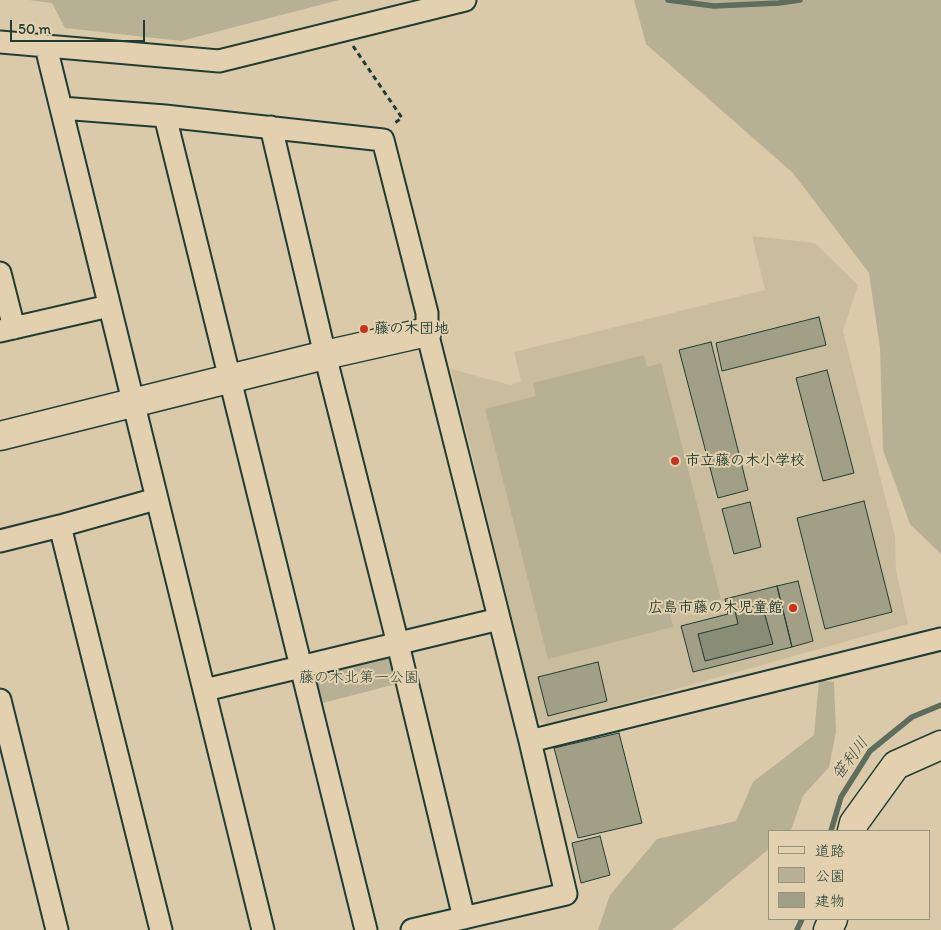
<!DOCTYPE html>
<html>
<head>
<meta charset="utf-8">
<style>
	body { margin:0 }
	#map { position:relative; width:941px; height:930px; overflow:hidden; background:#dbcaa9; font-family:Itim,"Klee One",sans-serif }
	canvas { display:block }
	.legend { position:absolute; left:768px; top:830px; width:162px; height:90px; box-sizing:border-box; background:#e3d0ae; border:1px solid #95957d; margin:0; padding:6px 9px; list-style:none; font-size:15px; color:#1f3d34 }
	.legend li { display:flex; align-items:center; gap:10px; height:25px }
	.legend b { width:25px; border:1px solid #95957d }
	.scale { position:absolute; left:10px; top:20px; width:135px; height:22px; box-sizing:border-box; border:2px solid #1f3d34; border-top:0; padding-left:6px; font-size:15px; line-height:18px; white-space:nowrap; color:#1f3d34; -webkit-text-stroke:4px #e3d0ae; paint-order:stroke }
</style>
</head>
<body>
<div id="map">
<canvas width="941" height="930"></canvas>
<ul class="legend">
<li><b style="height:6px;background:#e3d0ae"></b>道路</li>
<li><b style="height:14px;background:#b8b094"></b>公園</li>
<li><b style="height:14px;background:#a19f85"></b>建物</li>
</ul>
<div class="scale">50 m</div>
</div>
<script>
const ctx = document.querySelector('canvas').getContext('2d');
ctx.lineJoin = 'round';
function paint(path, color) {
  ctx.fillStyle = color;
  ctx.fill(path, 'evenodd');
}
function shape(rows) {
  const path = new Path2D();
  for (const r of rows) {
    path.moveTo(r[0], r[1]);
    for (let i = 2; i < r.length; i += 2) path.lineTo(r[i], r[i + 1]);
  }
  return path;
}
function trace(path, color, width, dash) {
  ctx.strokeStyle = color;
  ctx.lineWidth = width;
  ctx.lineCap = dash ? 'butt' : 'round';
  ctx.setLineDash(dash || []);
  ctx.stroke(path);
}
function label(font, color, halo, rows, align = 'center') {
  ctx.font = font + ' Itim,"Klee One",sans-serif';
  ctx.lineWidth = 4;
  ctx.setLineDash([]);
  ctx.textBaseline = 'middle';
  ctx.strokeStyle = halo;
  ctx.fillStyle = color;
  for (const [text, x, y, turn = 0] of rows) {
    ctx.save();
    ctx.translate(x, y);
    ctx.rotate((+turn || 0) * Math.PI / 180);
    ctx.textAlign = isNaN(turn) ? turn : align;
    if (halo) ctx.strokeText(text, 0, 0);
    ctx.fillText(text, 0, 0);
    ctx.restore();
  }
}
const built = shape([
	[752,236,815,243,858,285,843,331,895,536,896,570,908,624,548,725,537,719,451,369,510,385,521,381,514,352,765,290]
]);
const green = shape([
	[29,0,339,0,181,41,65,28,52,3],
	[634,0,941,0,941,554,910,524,883,450,880,348,869,273,793,173,646,44],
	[644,355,647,367,661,363,721,599,670,612,673,627,548,659,485,409,536,396,533,383],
	[383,656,395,663,400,683,319,704,314,685,322,671],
	[819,680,834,682,836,732,829,767,803,796,791,830,789,831,770,831,770,848,672,930,598,930,610,895,657,839,736,821,753,782,814,735]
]);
const water = shape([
	[762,604,773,644,705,661,698,634,735,611,762,604]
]);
const stream = shape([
	[668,0,714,6,779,3,800,0],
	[831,831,841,797,870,751,912,717,941,705],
	[797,930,802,919]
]);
const building = shape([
	[819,317,826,345,722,371,716,343,819,317],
	[711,342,748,490,718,498,679,350,711,342],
	[827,370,854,473,823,481,796,378,827,370],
	[864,501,892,612,825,629,797,518,864,501],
	[750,502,761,547,734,554,722,509,750,502],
	[798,581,813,641,792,647,777,586,798,581],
	[777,586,792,647,693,672,681,626,728,614,725,599,777,586],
	[762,604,773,644,705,661,698,634,738,624,735,611,762,604],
	[598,662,607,701,548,716,538,677,598,662],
	[619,733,642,823,578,838,554,748,619,733],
	[600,836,610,875,581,883,572,843,600,836]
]);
const path = shape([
	[353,46,402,118,393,124]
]);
const minor = shape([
	[0,42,219,61,465,0],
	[46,47,263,930],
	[61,108,165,116,383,140,427,313,427,332,530,741,566,894,412,930],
	[165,116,366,930],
	[271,127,325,355,398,644,464,918],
	[0,273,14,328],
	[0,331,109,306],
	[60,526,161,930],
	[0,541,60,526,156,499],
	[205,690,499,619],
	[0,700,57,930],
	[530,741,941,639]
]);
const tertiary = shape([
	[0,436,325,355,427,332],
	[852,831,854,823,896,765,941,745],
	[828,930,833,919]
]);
const markers = [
	[364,329,5,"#c8321e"],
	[675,461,5,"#c8321e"],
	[793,608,5,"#c8321e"]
];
const poiNames = [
	["藤の木団地",374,329],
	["市立藤の木小学校",685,461],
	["広島市藤の木児童館",783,608,"right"]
];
const parkNames = [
	["藤の木北第一公園",359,678]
];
const waterNames = [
	["笹利川",851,759,-53]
];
paint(built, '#cabd9e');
paint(green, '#b8b094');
paint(water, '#898d76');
trace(water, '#5f6d5c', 1);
trace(stream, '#5f6d5c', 5.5);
paint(building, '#a19f85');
trace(building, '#1f3d34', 1);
trace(minor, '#1f3d34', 25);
trace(tertiary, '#1f3d34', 31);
trace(path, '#1f3d34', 3, [5, 4]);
trace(minor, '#e3d0ae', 21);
trace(tertiary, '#e3d0ae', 28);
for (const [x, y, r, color] of markers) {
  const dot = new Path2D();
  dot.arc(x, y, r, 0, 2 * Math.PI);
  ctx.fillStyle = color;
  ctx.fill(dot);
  trace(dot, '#e3d0ae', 2);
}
label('bold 15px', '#1f3d34', '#e3d0ae', poiNames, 'left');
label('15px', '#2e483e', '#e3d0ae', parkNames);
label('italic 16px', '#2a453b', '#e3d0ae', waterNames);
</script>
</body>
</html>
